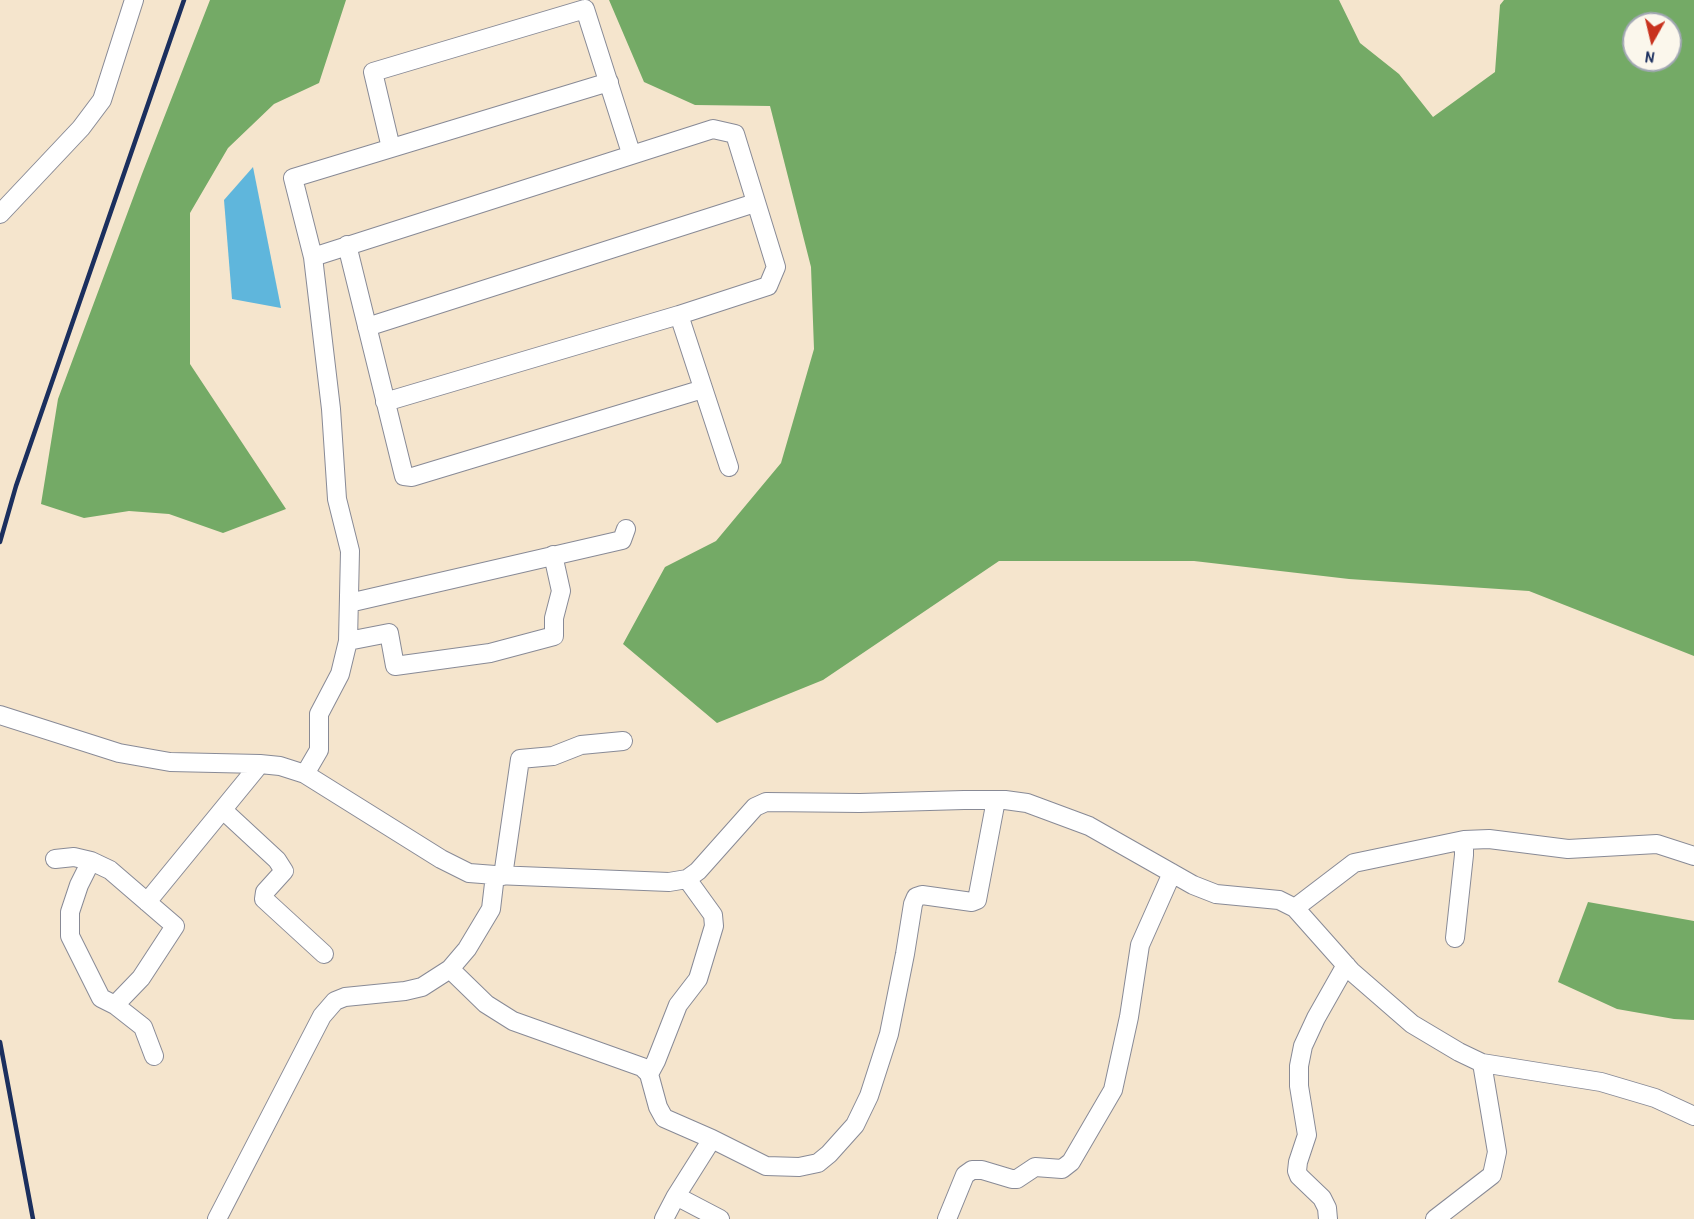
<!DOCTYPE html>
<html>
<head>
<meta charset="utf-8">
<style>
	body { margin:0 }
	#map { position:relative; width:1694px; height:1219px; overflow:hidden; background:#f5e5cd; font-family:"Patrick Hand",sans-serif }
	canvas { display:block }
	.north { position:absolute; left:1622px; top:12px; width:60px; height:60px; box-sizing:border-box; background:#fbf7ec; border:2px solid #a1a7b3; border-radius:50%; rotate:188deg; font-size:16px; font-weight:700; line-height:24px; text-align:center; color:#1b2f5e }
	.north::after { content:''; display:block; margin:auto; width:21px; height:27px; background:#c8321e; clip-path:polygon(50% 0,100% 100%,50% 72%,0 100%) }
</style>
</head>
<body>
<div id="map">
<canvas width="1694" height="1219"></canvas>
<div class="north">N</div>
</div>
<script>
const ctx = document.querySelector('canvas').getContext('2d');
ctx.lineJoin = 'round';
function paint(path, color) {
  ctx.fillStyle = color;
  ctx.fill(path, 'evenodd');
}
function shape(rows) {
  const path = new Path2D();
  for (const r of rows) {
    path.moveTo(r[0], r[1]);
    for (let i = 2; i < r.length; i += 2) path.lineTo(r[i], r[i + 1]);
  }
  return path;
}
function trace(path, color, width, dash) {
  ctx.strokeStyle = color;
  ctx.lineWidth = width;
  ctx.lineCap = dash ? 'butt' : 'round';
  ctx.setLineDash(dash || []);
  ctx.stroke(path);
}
const forest = shape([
	[210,0,346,0,319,83,274,104,228,148,190,213,190,364,286,509,223,533,169,514,129,511,84,518,41,504,58,399,142,174],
	[609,0,1339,0,1360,43,1399,74,1433,117,1495,72,1500,5,1504,0,1694,0,1694,656,1529,591,1349,579,1194,561,999,561,823,680,717,723,623,644,665,567,716,541,781,463,814,349,811,267,770,106,695,105,644,82],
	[1634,24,1670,24,1670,60,1634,60],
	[1588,902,1694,921,1694,1020,1674,1019,1617,1009,1558,982]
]);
const water = shape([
	[253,167,281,308,232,299,224,200]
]);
const minor = shape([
	[391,148,373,72,585,9,631,153],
	[0,214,81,128,102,100,134,0],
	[347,245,404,476,412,477,703,389],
	[313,257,713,129,735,134,776,267,768,286,679,315,385,402],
	[679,315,729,467],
	[367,327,755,203],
	[349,603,622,540,626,529],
	[348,641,389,633,395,666,490,653,554,636,554,618,561,591,553,555],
	[0,715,119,753,170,762,260,764,280,766,305,774,441,859,469,873,495,875,669,882,687,879,698,871,755,807,766,802,860,803,964,800,1005,800,1027,803,1089,826,1193,885,1216,894,1279,900,1295,908,1351,971,1412,1024,1459,1052,1482,1063,1601,1082,1655,1098,1694,1116],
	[305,774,319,750,319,714,340,674,348,641,350,551,337,499,331,409,313,257,293,178,609,82],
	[223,810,277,860,284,871,265,892,264,899,324,954],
	[55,859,74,857,91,861,110,870,175,926,141,978,115,1005],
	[91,861,79,885,70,912,70,936,101,998,115,1005,143,1027,154,1056],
	[503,876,520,759,553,756,581,745,623,741],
	[147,902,260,764],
	[1295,908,1354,863,1464,840,1489,839,1568,849,1657,844,1694,856],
	[1455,938,1464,855,1464,840],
	[450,969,486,1004,513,1021,642,1067,649,1074,658,1107,664,1118,712,1139,766,1166,799,1167,818,1163,829,1154,855,1125,869,1096,889,1034,905,954,913,904,916,897,922,895,972,902,977,900,996,800],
	[649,1074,656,1061,678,1005,698,979,714,926,713,915,687,879],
	[676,1196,720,1219],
	[217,1219,322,1016,335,1001,345,997,405,991,422,987,450,969,467,949,491,909,495,875],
	[664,1219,676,1196,712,1139],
	[947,1219,965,1175,972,1170,982,1170,1012,1179,1017,1179,1035,1167,1062,1169,1071,1162,1113,1090,1129,1017,1140,945,1172,873],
	[1328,1219,1327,1208,1322,1198,1299,1176,1297,1171,1298,1162,1307,1135,1299,1086,1299,1066,1303,1046,1316,1018,1346,965],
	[1435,1219,1492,1175,1497,1152,1482,1063]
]);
const rail = shape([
	[0,542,16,486,184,0],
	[0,1042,33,1219]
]);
paint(forest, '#74aa66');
paint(water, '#5fb6dc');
trace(minor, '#888a96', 20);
trace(minor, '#fff', 18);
trace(rail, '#1b2f5e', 4.5);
</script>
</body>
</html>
